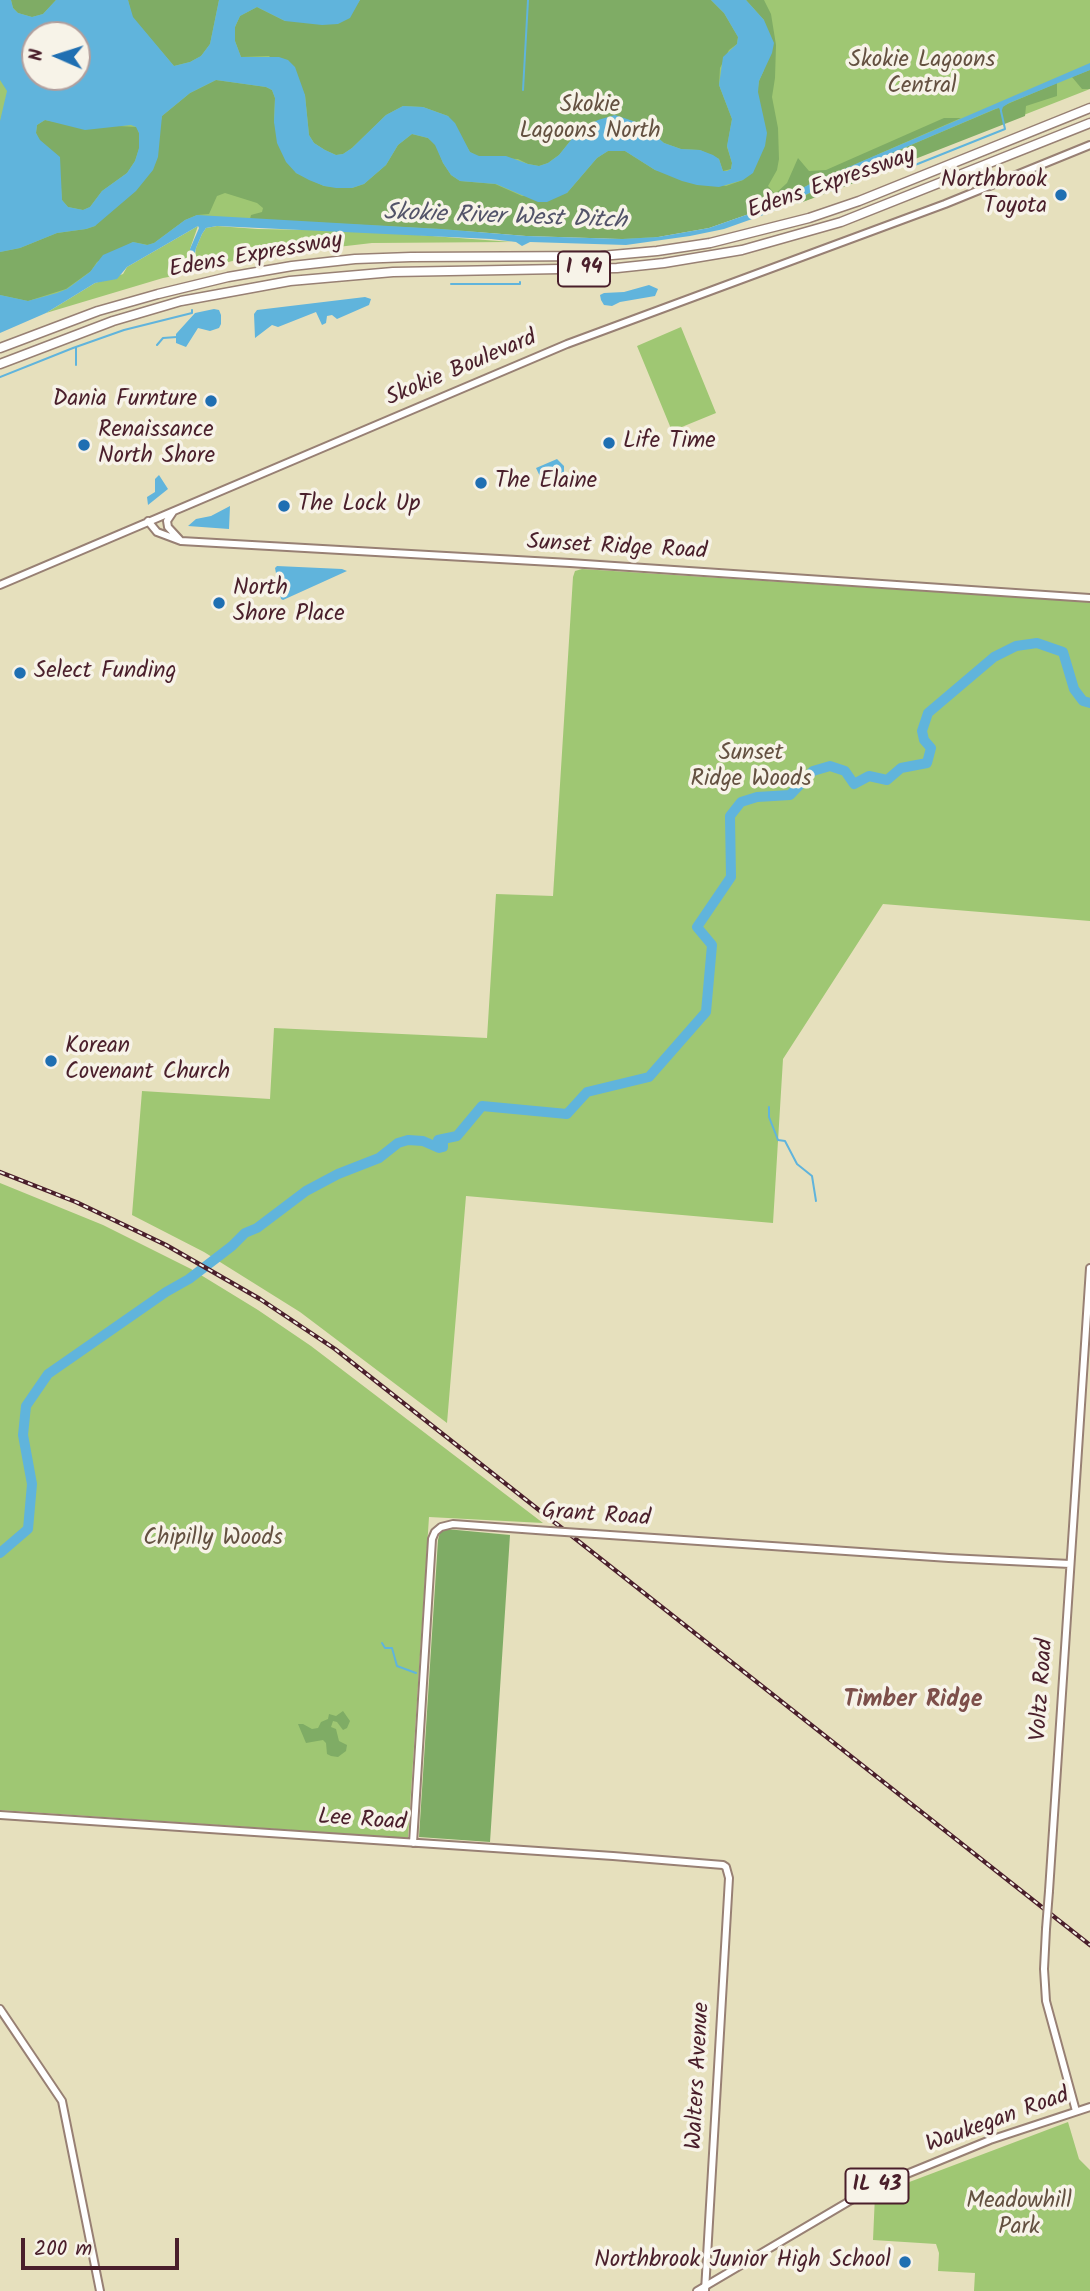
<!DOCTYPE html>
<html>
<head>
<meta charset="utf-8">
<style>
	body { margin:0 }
	#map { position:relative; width:1090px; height:2291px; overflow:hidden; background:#e6e0bd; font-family:Kalam,sans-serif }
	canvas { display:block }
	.north { position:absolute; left:21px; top:21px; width:70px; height:70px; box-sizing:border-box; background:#f7f3e8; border:2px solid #b29e9c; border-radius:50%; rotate:273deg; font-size:19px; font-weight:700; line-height:28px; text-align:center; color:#4a1f2b }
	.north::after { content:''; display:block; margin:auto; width:24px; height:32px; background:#1f6fb2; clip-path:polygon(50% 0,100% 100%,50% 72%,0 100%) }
	.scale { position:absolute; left:21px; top:2238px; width:158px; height:32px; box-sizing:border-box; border:4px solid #4a1f2b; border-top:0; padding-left:9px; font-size:21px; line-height:24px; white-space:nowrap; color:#4a1f2b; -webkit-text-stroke:5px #f7f3e8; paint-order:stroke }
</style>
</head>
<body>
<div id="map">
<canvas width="1090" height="2291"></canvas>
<div class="north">N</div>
<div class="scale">200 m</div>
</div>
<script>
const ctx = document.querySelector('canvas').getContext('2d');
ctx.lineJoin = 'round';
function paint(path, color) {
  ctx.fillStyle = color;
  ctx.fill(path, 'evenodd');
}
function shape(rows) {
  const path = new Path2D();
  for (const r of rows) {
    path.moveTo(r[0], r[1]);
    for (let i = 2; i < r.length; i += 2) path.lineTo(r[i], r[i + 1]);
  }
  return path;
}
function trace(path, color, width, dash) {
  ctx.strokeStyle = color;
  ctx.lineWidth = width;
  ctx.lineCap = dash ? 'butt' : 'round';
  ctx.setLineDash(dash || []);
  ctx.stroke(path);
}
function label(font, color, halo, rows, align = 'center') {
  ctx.font = font + ' Kalam,sans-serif';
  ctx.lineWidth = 7;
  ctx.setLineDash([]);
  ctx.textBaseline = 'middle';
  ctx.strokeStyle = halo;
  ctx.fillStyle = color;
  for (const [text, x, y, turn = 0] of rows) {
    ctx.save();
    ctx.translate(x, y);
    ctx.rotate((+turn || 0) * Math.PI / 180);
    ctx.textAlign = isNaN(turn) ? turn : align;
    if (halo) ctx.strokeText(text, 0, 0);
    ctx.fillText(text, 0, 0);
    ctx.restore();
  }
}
const green = shape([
	[0,0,1090,0,1090,89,797,204,795,197,647,240,209,219,0,330],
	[35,35,77,35,77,77,35,77],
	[198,226,190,249,190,273,163,278,46,313,95,283,123,274,127,267],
	[217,226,258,229,366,231,512,242,372,243,243,258,193,272,196,248,202,234,206,228],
	[681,327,716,413,672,431,637,346],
	[582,569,1090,602,1090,921,883,904,783,1059,773,1223,466,1196,447,1423,300,1312,204,1252,132,1215,142,1091,270,1099,274,1028,487,1038,496,894,553,896,573,577,575,571],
	[0,1183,103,1225,191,1269,258,1310,311,1346,543,1523,429,1517,408,1838,0,1810],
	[1068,2122,1079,2159,1090,2170,1090,2291,974,2291,975,2273,938,2271,939,2253,936,2244,873,2240,875,2195]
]);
const forest = shape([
	[11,0,56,0,43,14,32,17,18,13,13,8],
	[128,0,219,0,210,44,201,56,190,62,174,66,132,17],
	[360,0,711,0,724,13,738,37,737,44,729,50,720,68,719,85,732,119,727,147,732,163,731,169,723,171,719,159,700,150,681,149,664,143,642,124,579,130,559,155,548,163,539,166,528,164,518,159,479,157,470,152,448,116,423,107,403,106,386,115,352,148,343,154,336,155,325,150,314,143,309,135,305,95,269,56,241,57,235,41,235,27,240,16,257,7,285,21,358,3],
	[746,0,764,0,771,14,776,45,775,78,772,97,778,128,779,159,777,170,768,186,775,194,787,183,798,158,809,171,826,170,944,118,961,118,810,184,766,208,709,228,658,237,622,239,526,236,441,229,250,219,251,215,262,212,263,208,257,203,225,193,217,196,209,214,197,215,185,220,154,243,148,245,133,242,97,262,91,271,66,289,28,301,0,295,0,252,20,248,57,233,86,229,95,226,160,125,162,116,190,93,216,80,266,87,272,90,275,98,274,122,296,173,324,186,352,188,364,184,386,165,398,145,412,134,428,138,436,145,443,163,451,175,460,181,495,184,522,196,567,193,597,158,608,151,617,149,625,151,655,170,726,186,743,180,759,81,764,70,764,20],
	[1090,70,1090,89,1082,89,1072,77],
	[1057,83,1057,96,1026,106,1025,116,841,188,797,204,794,201,878,159],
	[45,120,61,123,137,127,139,133,139,149,135,161,127,173,102,191,90,207,83,210,68,207,62,200,61,188,36,133,37,125],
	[446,1529,510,1535,490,1842,419,1837,438,1540,440,1532],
	[343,1711,350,1721,347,1728,343,1730,337,1722,333,1721,331,1727,336,1729,339,1741,347,1745,346,1751,338,1757,331,1756,327,1754,326,1743,323,1740,306,1743,298,1724,303,1724,312,1729,318,1728,321,1722,328,1719,329,1714,336,1716]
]);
const water = shape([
	[0,0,11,0,13,8,18,13,32,17,43,14,56,0,128,0,133,17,174,66,190,62,201,56,210,44,219,0,360,0,350,18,338,24,322,25,285,21,257,7,240,16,235,27,235,41,241,57,279,57,288,60,295,67,305,95,309,135,314,143,325,150,336,155,343,154,352,148,386,115,403,106,423,107,448,116,455,123,470,152,479,156,506,156,528,164,539,166,548,163,559,155,579,130,598,120,615,115,642,124,664,143,681,149,700,150,713,155,719,159,723,171,727,171,731,169,732,163,727,146,732,119,719,85,723,57,737,44,738,37,724,13,711,0,746,0,764,20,774,43,772,53,759,81,758,92,767,133,765,146,753,173,743,180,719,187,697,185,682,181,655,170,625,151,608,151,597,158,567,193,547,202,538,202,496,184,460,181,451,175,443,163,435,145,428,138,412,134,398,145,386,165,364,184,352,188,336,188,324,186,309,180,296,173,286,162,277,143,274,122,275,98,272,90,266,87,216,80,190,93,162,116,158,157,153,170,136,191,95,226,86,229,57,233,20,248,0,252,0,121,7,91,0,80],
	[35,35,77,35,77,77,35,77],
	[45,120,85,130,131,125,136,127,139,133,139,148,135,161,127,173,102,191,90,207,83,210,68,207,62,200,60,157,40,140,36,133,37,125],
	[1090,63,1090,70,1009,103,1003,107,1001,113,999,108,995,109,878,159,769,213,724,229,690,236,626,245,530,242,522,246,516,242,491,239,217,226,206,228,202,234,196,248,191,273,190,249,199,228,198,226,127,267,117,279,95,283,46,313,0,333,0,295,28,301,57,293,67,289,90,272,103,255,133,242,147,245,154,243,185,220,197,215,441,229,526,236,622,239,658,237,709,228,766,208,810,184,851,166],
	[649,285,658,289,655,296,620,302,612,306,604,305,601,300,600,295,604,293,624,292],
	[365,297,371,299,369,305,337,319,332,315,327,316,326,323,322,325,316,312,278,327,272,325,255,338,254,314,257,310],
	[214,309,219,310,221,315,221,324,219,328,210,331,198,328,186,347,176,343,176,334,195,313],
	[557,459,564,466,564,477,554,481,549,472,552,482,544,485,536,468],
	[159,475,168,489,148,505,147,497,155,492,155,479],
	[230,506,229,529,188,526,196,519,211,516],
	[277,566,342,569,347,571,283,600,281,599,275,568]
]);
const stream = shape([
	[523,90,528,0],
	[910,167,1005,129,1001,111],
	[451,284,520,284,520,282],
	[157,345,163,338,177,337],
	[76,348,76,365],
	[0,377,73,348,124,330,192,313,192,310],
	[769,1107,769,1117,778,1140,785,1141,797,1164,812,1176,816,1201],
	[382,1643,385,1648,392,1648,397,1666,416,1673]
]);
const river = shape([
	[0,1553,28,1529,32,1484,23,1435,26,1406,48,1374,166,1292,189,1279,232,1246,245,1233,257,1228,306,1191,338,1174,379,1158,398,1143,408,1140,423,1141,439,1148,443,1147,443,1144,438,1140,457,1136,482,1106,567,1114,587,1092,649,1077,706,1012,712,945,697,927,731,877,730,816,741,802,757,797,790,795,813,771,830,766,845,771,854,784,869,776,887,780,901,768,927,763,931,748,924,740,922,731,928,713,994,657,1016,646,1037,643,1063,652,1074,689,1083,701,1090,703]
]);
const secondary = shape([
	[173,512,167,521,168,527,180,540],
	[148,521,157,532,181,541,570,563,1090,598],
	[0,585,567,344,945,204,1090,145],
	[595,1534,949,1558,1070,1564],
	[0,1815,613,1856,723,1865,726,1867,729,1878,705,2291],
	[413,1843,432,1539,435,1532,441,1527,453,1524,550,1531],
	[1049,1891,1090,1268],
	[1046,1929,1044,1969,1046,2001,1076,2111],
	[0,2009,62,2101,100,2291]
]);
const primary = shape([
	[697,2291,870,2189,990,2140,1090,2107]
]);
const highway = shape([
	[0,348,98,311,158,294,228,277,292,266,355,259,411,257,601,256,657,251,710,243,809,218,859,201,1090,108],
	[0,364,113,321,181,301,290,281,393,272,617,268,664,263,742,250,841,222,1090,123]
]);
const rail = shape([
	[0,1172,76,1202,166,1245,260,1299,335,1349,1090,1945]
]);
const secondaryBridge = shape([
	[550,1531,595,1534],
	[1046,1929,1049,1891]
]);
const markers = [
	[1061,195,7,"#1f6fb2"],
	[211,401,7,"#1f6fb2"],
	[609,443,7,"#1f6fb2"],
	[84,445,7,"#1f6fb2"],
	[481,483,7,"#1f6fb2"],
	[284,506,7,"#1f6fb2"],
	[219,603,7,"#1f6fb2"],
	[20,673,7,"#1f6fb2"],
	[51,1061,7,"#1f6fb2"],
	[905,2262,7,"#1f6fb2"]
];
const shields = [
	[584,269,52],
	[877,2186,63]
];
const shieldNames = [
	["I 94",584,269],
	["IL 43",877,2186]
];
const parkNames = [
	["Skokie Lagoons",922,62],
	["Central",922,88],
	["Skokie",590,107],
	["Lagoons North",590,133],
	["Sunset",751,755],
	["Ridge Woods",751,781],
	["Chipilly Woods",213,1540],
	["Meadowhill",1019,2203],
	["Park",1019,2229]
];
const poiNames = [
	["Northbrook",1047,182,"right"],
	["Toyota",1047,208,"right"],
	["Dania Furnture",197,401,"right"],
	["Renaissance",98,432],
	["North Shore",98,458],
	["Life Time",623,443],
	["The Elaine",495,483],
	["The Lock Up",298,506],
	["North",233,590],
	["Shore Place",233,616],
	["Select Funding",34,673],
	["Korean",65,1048],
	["Covenant Church",65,1074],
	["Northbrook Junior High School",891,2262,"right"]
];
const streetNames = [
	["Edens Expressway",832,185,-19],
	["Edens Expressway",256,257,-10],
	["Skokie Boulevard",462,370,-23],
	["Sunset Ridge Road",617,549,3],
	["Grant Road",596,1517,4],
	["Voltz Road",1044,1690,-86],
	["Lee Road",362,1822,4],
	["Walters Avenue",700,2076,-87],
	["Waukegan Road",998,2122,-20]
];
const waterNames = [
	["Skokie River West Ditch",505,219,2]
];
const neighbourhoodNames = [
	["Timber Ridge",913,1702]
];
paint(green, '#9fc773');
paint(forest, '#7fac65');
paint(water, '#60b4dc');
trace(stream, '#60b4dc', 2);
trace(river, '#60b4dc', 10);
trace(secondary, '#988074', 10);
trace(primary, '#988074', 10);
trace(highway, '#988074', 11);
trace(secondary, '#fff', 6);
trace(primary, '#fff', 6);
trace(highway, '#fff', 8);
trace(rail, '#4a1f2b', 4.5);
trace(rail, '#f7f3e8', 2, [5]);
trace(secondaryBridge, '#988074', 10, []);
trace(secondaryBridge, '#fff', 6);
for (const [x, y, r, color] of markers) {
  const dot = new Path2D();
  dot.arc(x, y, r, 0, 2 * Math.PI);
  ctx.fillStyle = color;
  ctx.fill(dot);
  trace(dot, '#f7f3e8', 2.5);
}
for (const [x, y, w] of shields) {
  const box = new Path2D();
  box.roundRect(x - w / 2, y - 17.5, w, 35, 5);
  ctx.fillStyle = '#f7f3e8';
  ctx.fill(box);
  trace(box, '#4a1f2b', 2);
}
label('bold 21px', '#4a1f2b', null, shieldNames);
label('23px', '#645141', '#f7f3e8', parkNames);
label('23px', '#4a1f2b', '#f7f3e8', poiNames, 'left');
label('23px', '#4a1f2b', '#f7f3e8', streetNames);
label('italic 24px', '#525369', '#f7f3e8', waterNames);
label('bold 24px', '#7d4f4a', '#f7f3e8', neighbourhoodNames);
</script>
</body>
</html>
